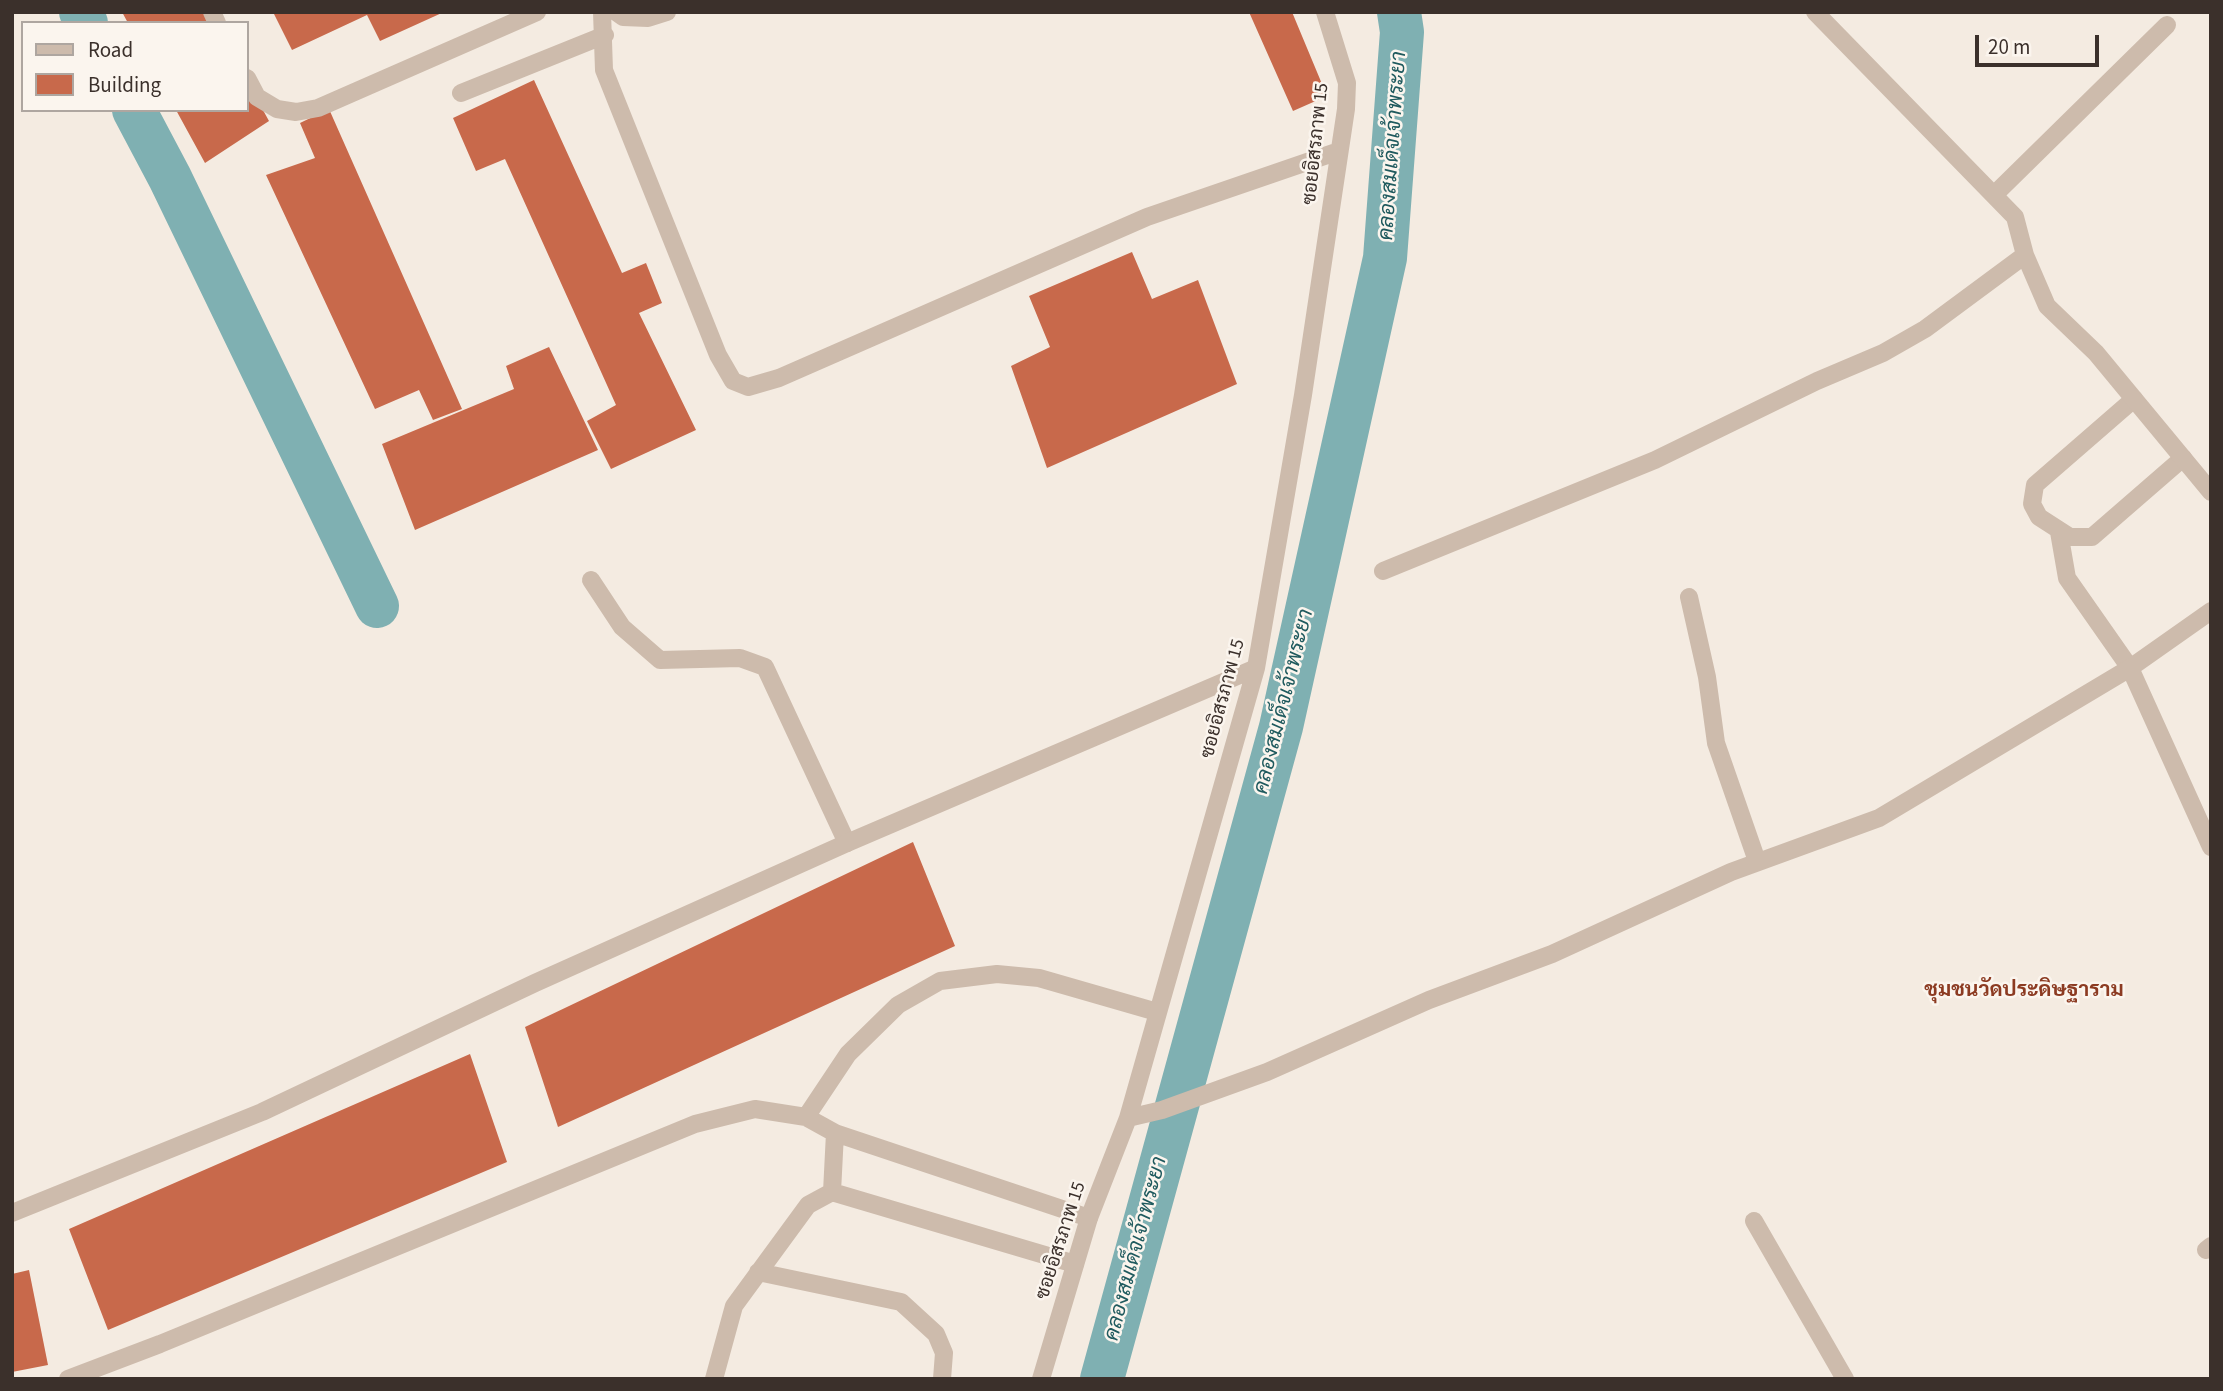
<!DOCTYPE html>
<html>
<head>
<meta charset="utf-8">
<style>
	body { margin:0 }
	#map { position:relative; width:2223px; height:1391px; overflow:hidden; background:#f4ebe1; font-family:"Source Sans 3",sans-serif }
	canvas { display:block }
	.frame { position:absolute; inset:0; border:14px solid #3b302b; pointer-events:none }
	.legend { position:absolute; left:21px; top:21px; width:228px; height:91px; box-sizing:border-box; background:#fbf5ee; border:2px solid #aea6a0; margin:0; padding:9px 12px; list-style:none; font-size:21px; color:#3b302b }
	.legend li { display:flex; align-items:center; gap:14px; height:35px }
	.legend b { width:35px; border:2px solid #aea6a0 }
	.scale { position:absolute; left:1975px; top:35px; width:124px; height:32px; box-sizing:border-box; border:4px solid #3b302b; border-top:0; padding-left:9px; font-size:21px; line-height:24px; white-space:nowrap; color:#3b302b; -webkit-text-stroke:5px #fbf5ee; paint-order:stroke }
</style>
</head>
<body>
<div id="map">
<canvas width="2223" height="1391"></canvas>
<div class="frame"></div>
<ul class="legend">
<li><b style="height:9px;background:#cdbbac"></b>Road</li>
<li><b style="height:19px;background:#c8694b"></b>Building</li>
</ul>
<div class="scale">20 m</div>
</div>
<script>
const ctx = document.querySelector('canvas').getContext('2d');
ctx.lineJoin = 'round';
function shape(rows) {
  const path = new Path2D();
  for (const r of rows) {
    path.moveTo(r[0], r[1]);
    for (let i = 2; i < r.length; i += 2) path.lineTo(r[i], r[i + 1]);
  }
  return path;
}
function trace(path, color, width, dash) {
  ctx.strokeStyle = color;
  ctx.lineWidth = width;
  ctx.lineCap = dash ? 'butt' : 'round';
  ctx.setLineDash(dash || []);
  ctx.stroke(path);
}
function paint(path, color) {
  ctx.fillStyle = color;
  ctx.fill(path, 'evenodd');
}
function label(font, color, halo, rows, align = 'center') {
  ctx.font = font + ' "Source Sans 3",Sarabun,sans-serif';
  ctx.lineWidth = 5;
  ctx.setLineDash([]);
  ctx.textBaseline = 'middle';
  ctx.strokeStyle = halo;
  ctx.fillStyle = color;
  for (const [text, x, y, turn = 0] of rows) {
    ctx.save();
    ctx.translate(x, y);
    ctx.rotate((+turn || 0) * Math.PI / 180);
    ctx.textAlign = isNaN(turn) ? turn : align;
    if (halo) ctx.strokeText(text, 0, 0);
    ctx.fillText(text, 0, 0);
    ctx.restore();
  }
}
const canal = shape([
	[81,12,86,23],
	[134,110,170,178,377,606],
	[1102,1379,1281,727,1385,258,1402,32,1399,12]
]);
const building = shape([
	[122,12,208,12,214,23,128,23],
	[273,12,444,12,380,41,367,15,292,50],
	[1249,12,1292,12,1327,96,1293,111],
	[534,80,622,273,646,263,662,303,639,313,696,430,611,469,587,421,616,405,505,159,476,171,453,118],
	[247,81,269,121,205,163,176,110,247,110],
	[329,109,462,409,433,420,419,390,375,409,266,175,315,158,300,123],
	[1132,252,1152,299,1198,280,1237,384,1047,468,1011,366,1050,347,1029,296],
	[549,347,598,450,415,530,382,444,514,389,506,366],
	[913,842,955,946,558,1127,525,1027],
	[470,1054,507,1162,108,1330,69,1229],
	[29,1270,48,1365,12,1372,12,1274]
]);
const lane = shape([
	[2134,399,2035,485,2032,504,2039,517,2070,537,2092,537,2183,458],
	[2059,532,2067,578,2130,668],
	[591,580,622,627,660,660,740,658,765,667,847,843],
	[806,1117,848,1054,898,1005,940,981,997,974,1039,978,1157,1012],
	[832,1192,835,1133],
	[758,1272,901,1302,936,1334,944,1353,942,1379],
	[68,1379,160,1344,695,1124,755,1109,806,1117,835,1133,1089,1218],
	[714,1379,734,1306,808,1205,832,1192,1075,1264]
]);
const street = shape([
	[212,12,217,23],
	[602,12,604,70,718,355,733,381,748,387,779,378,1147,217,1339,151],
	[616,12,623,17,648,18,667,12],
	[1815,12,2015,217,2025,255,2047,306,2096,353,2211,492],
	[247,78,257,97,277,109,296,112,318,108,537,12],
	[461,93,605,35],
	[1995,194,2167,25],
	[1383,571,1655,460,1817,381,1883,353,1925,329,2025,255],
	[1689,597,1707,677,1716,743,1757,861],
	[2130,668,2211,847],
	[1128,1118,1162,1110,1267,1072,1429,1000,1552,954,1731,872,1879,818,2130,668,2211,611],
	[12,1213,262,1112,535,983,847,843,1256,668],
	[1754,1221,1845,1379],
	[2206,1250,2211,1246],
	[1041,1379,1089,1218,1128,1118,1256,668,1303,395,1346,109,1347,83,1325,12]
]);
const streetNames = [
	["ซอยอิสรภาพ 15",1317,144,-84],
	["ซอยอิสรภาพ 15",1224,699,-75],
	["ซอยอิสรภาพ 15",1062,1241,-72]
];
const waterNames = [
	["คลองสมเด็จเจ้าพระยา",1394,146,-86],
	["คลองสมเด็จเจ้าพระยา",1285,702,-76],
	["คลองสมเด็จเจ้าพระยา",1137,1249,-75]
];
const neighbourhoodNames = [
	["ชุมชนวัดประดิษฐาราม",2024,991]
];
trace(canal, '#7fb0b2', 44);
paint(building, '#c8694b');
trace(lane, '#cdbbac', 18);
trace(street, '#cdbbac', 18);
label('19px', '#3b302b', '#fbf5ee', streetNames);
label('italic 21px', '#1f5a5e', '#fbf5ee', waterNames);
label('bold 21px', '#8c3b22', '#fbf5ee', neighbourhoodNames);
</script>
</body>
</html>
